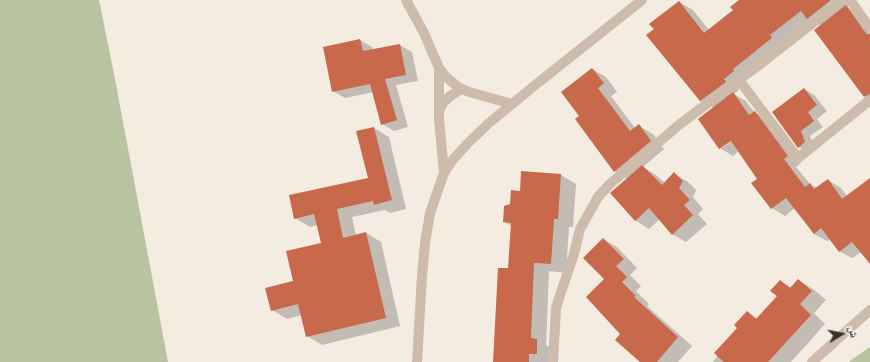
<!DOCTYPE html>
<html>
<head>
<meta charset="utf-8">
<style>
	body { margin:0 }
	#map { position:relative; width:870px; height:362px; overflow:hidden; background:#f4ebe1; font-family:"Public Sans","Noto Naskh Arabic",sans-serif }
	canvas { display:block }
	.north { position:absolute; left:822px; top:314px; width:40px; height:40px; -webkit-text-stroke:3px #fbf5ee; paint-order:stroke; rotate:80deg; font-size:11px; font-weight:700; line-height:16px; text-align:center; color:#3b302b }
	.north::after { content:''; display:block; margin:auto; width:14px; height:18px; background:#3b302b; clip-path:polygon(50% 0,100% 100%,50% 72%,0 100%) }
</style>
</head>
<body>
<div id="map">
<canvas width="870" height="362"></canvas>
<div class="north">ش</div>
</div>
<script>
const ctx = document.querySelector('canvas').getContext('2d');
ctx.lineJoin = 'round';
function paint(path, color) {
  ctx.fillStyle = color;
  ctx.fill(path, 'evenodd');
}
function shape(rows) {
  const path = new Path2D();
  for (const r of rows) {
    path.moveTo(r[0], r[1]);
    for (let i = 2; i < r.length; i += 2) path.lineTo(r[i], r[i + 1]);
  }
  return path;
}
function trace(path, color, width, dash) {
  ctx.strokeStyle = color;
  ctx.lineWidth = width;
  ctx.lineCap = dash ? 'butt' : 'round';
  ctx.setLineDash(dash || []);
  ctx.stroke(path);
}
const green = shape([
	[0,0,99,0,115,79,168,362,0,362],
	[870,347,870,362,849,362,850,361]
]);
const shadow = shape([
	[741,0,849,0,852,3,847,7,860,15,870,29,870,99,865,96,821,26,812,21,738,87,739,90,734,94,746,101,754,112,768,120,801,163,796,167,810,184,817,188,828,180,841,188,847,196,870,180,870,263,861,252,852,258,839,251,830,239,827,241,814,234,795,208,785,216,772,208,753,183,758,179,739,151,733,156,720,148,714,108,700,101,655,29,679,2,693,10,709,30,734,11],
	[735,139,723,147,723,145],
	[360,40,372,47,373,50,400,45,412,52,418,81,396,85,408,127,394,131,382,124,373,92,345,98,333,91],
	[592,69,606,77,617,92,611,96,635,128,639,126,653,134,664,149,643,167,656,175,665,183,674,174,688,182,696,190,693,197,703,209,698,214,707,224,686,242,672,234,660,219,649,229,635,220,628,179,615,171,581,116],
	[804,89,814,95,827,111,817,119,823,127,810,136,815,148,809,153,799,147],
	[374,128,389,137,406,209,390,213,385,210,352,217,356,236,366,233,381,242,400,326,322,345,307,336,302,315,287,319,272,310,322,244,318,225,310,227,295,218,369,179],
	[561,175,576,184,573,227,569,227,566,273,549,271,546,345,553,349,552,362,494,362,509,269,512,226,504,222,511,205,521,192],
	[603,239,617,247,637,268,630,275,641,286,636,291,649,304,647,306,692,346,678,362,641,362,622,334,605,279],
	[798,280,813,289,826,300,814,313,825,324,791,362,713,362,738,328,747,312,758,319,778,296,780,281,792,288]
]);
const building = shape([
	[739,0,831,0,807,19,801,11,770,35,772,38,733,69,734,71,724,79,726,82,700,101,646,35,654,29,649,24,679,1,704,33,733,10,730,7],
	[846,5,865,32,867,34,870,34,870,94,864,97,814,30],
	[360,39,363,51,400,44,406,75,385,79,397,120,381,125,370,84,332,92,323,47],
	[592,68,604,83,598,88,630,131,639,124,651,141,614,172,575,119,579,116,561,92],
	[804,88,817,105,808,112,814,121,801,131,805,142,798,148,772,112],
	[733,92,749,115,755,111,788,156,784,159,805,187,810,183,814,189,828,179,842,199,870,178,870,264,852,242,839,252,821,228,814,234,786,198,771,209,751,183,757,179,731,141,719,149,698,119],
	[374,127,392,200,374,205,373,201,337,209,343,238,366,232,386,318,306,337,298,304,271,311,265,288,293,281,286,251,321,243,314,214,294,219,289,195,368,178,356,131],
	[642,165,662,185,674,172,683,181,679,188,690,200,684,205,693,215,672,235,649,208,635,221,610,193],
	[521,171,561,174,558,219,554,219,551,264,534,263,531,338,537,339,537,354,529,354,529,362,493,362,498,268,508,268,511,223,503,222,504,206,510,204,511,190,520,191],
	[603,238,624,259,616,266,627,277,622,282,636,296,634,297,678,337,657,362,640,362,615,340,620,334,586,297,604,279,583,258],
	[798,279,812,291,800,304,811,315,768,362,724,362,714,353,737,328,734,325,747,311,756,319,777,296,770,291,780,280,790,288]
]);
const street = shape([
	[406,0,424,33,439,68,445,76,458,87,469,92,512,104],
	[850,0,870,28],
	[439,68,439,119,444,173],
	[739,80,798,158,870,100],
	[439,111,443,103,449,97,461,89],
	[417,362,422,276,425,243,430,213,444,173,451,162,467,144,489,123,534,86,642,0],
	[553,362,556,308,559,298,574,254,580,229,598,197,610,184,680,124,759,65,842,0],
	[812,362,870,310]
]);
paint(green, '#b8c4a0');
paint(shadow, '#0003');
paint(building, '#c8694b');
trace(street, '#cdbbac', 10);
</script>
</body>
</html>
